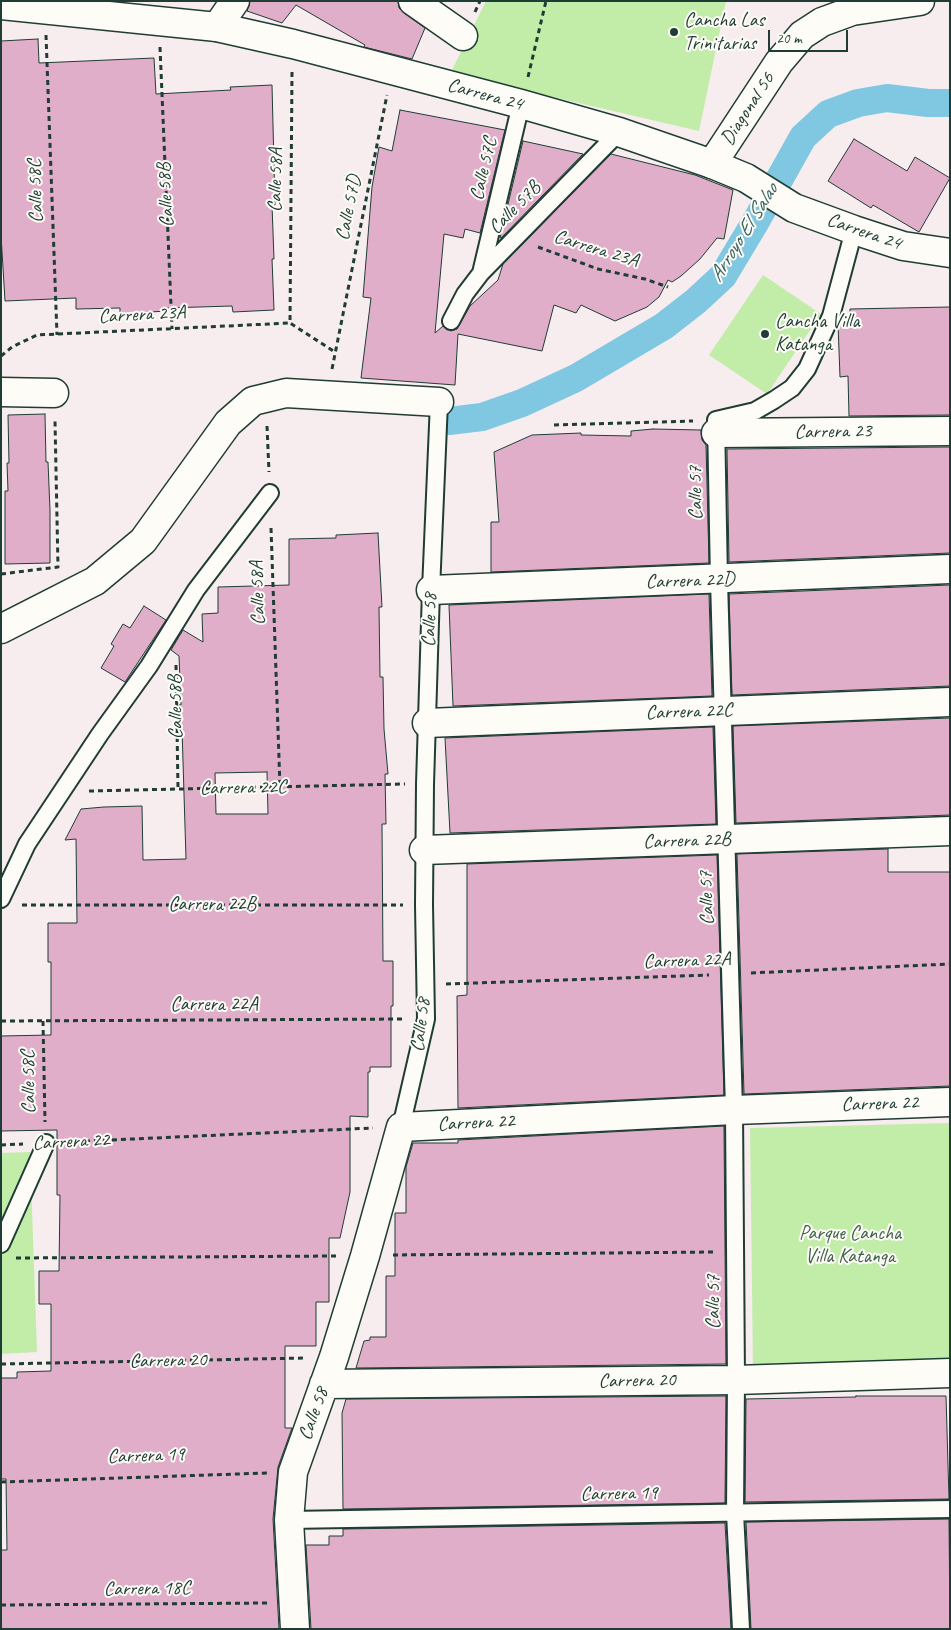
<!DOCTYPE html>
<html>
<head>
<meta charset="utf-8">
<style>
	body { margin:0 }
	#map { position:relative; width:951px; height:1630px; overflow:hidden; background:#f7ecee; font-family:Caveat,sans-serif }
	canvas { display:block }
	.frame { position:absolute; inset:0; border:2px solid #1f3d34; pointer-events:none }
	.scale { position:absolute; left:768px; top:30px; width:80px; height:22px; box-sizing:border-box; border:2px solid #1f3d34; border-top:0; padding-left:6px; font-size:15px; line-height:18px; white-space:nowrap; color:#1f3d34; -webkit-text-stroke:4px #fdfcf7; paint-order:stroke }
</style>
</head>
<body>
<div id="map">
<canvas width="951" height="1630"></canvas>
<div class="frame"></div>
<div class="scale">20 m</div>
</div>
<script>
const ctx = document.querySelector('canvas').getContext('2d');
ctx.lineJoin = 'round';
function paint(path, color) {
  ctx.fillStyle = color;
  ctx.fill(path, 'evenodd');
}
function shape(rows) {
  const path = new Path2D();
  for (const r of rows) {
    path.moveTo(r[0], r[1]);
    for (let i = 2; i < r.length; i += 2) path.lineTo(r[i], r[i + 1]);
  }
  return path;
}
function trace(path, color, width, dash) {
  ctx.strokeStyle = color;
  ctx.lineWidth = width;
  ctx.lineCap = dash ? 'butt' : 'round';
  ctx.setLineDash(dash || []);
  ctx.stroke(path);
}
function label(font, color, halo, rows, align = 'center') {
  ctx.font = font + ' Caveat,sans-serif';
  ctx.lineWidth = 4;
  ctx.setLineDash([]);
  ctx.textBaseline = 'middle';
  ctx.strokeStyle = halo;
  ctx.fillStyle = color;
  for (const [text, x, y, turn = 0] of rows) {
    ctx.save();
    ctx.translate(x, y);
    ctx.rotate((+turn || 0) * Math.PI / 180);
    ctx.textAlign = isNaN(turn) ? turn : align;
    if (halo) ctx.strokeText(text, 0, 0);
    ctx.fillText(text, 0, 0);
    ctx.restore();
  }
}
const green = shape([
	[486,1,726,1,699,131,527,91,452,70],
	[763,275,821,314,767,394,709,355],
	[950,1123,950,1363,753,1370,750,1128],
	[30,1152,37,1352,1,1354,1,1153]
]);
const canal = shape([
	[449,421,482,417,522,403,576,378,664,326,696,301,723,276,756,221,803,137,828,114,858,103,887,98,928,103,950,103]
]);
const building = shape([
	[250,1,398,1,399,8,404,13,425,28,412,59,364,47,365,45,296,5,282,23,247,11,250,1],
	[38,39,39,63,154,58,156,94,231,90,230,87,272,85,275,205,272,205,274,259,272,259,274,310,233,312,232,306,166,308,166,311,120,314,120,308,76,309,76,298,5,301,1,235,1,41,38,39],
	[400,110,505,130,480,233,465,229,463,238,444,234,435,333,443,326,451,331,457,329,470,306,498,280,503,264,611,154,695,175,733,190,724,239,717,238,700,259,681,276,672,282,668,280,659,297,647,307,615,321,581,305,576,313,554,305,542,351,458,334,455,385,361,378,371,298,363,297,372,187,379,147,392,151,400,110],
	[854,139,907,171,915,157,950,178,919,232,873,205,871,208,828,181,854,139],
	[523,141,583,154,501,238,500,238,523,141],
	[950,307,950,415,849,416,848,376,840,377,838,324,841,318,850,317,850,309,950,307],
	[45,414,46,462,48,462,50,510,50,563,5,564,5,491,8,491,7,463,9,463,8,415,45,414],
	[653,429,701,430,702,440,706,445,709,563,491,572,491,522,499,522,494,452,532,435,581,433,581,435,631,436,631,431,653,429],
	[950,447,950,553,729,562,727,449,950,447],
	[378,533,382,607,379,607,380,677,383,677,384,729,388,774,385,774,386,824,382,824,383,961,393,961,393,1006,391,1006,391,1067,370,1067,370,1072,368,1072,368,1117,350,1116,350,1192,340,1238,329,1238,329,1302,316,1302,316,1346,285,1346,285,1428,292,1428,278,1467,273,1519,279,1629,1,1629,1,1550,7,1550,6,1479,1,1479,1,1378,17,1378,17,1372,51,1371,51,1304,39,1304,39,1271,59,1271,60,1195,57,1195,57,1130,1,1131,1,1036,51,1035,51,962,48,962,48,923,77,923,76,839,65,840,81,809,104,807,142,806,143,860,186,859,182,729,180,729,179,705,181,705,179,656,171,650,183,630,203,642,202,614,218,613,218,587,289,585,289,539,336,538,336,535,378,533],
	[267,772,268,814,216,814,215,773,267,772],
	[950,585,950,686,732,695,729,594,950,585],
	[709,594,712,696,453,706,449,605,709,594],
	[144,606,166,620,125,682,101,668,114,646,111,644,123,624,130,628,144,606],
	[950,718,950,815,736,823,733,726,950,718],
	[713,727,716,824,450,833,445,738,713,727],
	[888,849,888,872,950,872,950,1086,744,1094,737,854,888,849],
	[717,855,724,1095,458,1108,457,996,467,995,467,864,717,855],
	[724,1126,726,1364,356,1368,364,1341,370,1340,370,1337,386,1337,386,1276,395,1276,395,1213,406,1213,406,1167,413,1143,458,1143,458,1140,724,1126],
	[726,1396,725,1503,343,1509,342,1413,346,1399,726,1396],
	[856,1396,946,1396,949,1499,745,1502,746,1399,856,1397,856,1396],
	[949,1519,950,1629,751,1629,746,1522,949,1519],
	[725,1523,731,1629,311,1629,306,1545,329,1545,329,1536,343,1536,343,1529,725,1523]
]);
const path = shape([
	[475,12,480,1],
	[46,35,57,335],
	[160,47,172,329],
	[292,72,290,323,335,352],
	[528,77,546,1],
	[538,247,598,269,645,279,668,287],
	[1,356,12,347,37,335,290,323],
	[332,369,387,95],
	[554,425,693,421],
	[267,426,269,472],
	[271,528,280,787],
	[1,574,58,567,55,421],
	[176,665,178,789],
	[89,791,405,784],
	[22,905,403,905],
	[751,973,950,964],
	[446,984,709,975],
	[1,1021,405,1019],
	[43,1021,45,1122],
	[67,1142,373,1128],
	[1,1145,23,1144],
	[393,1255,715,1252],
	[16,1258,337,1256],
	[1,1364,306,1358],
	[1,1482,267,1473],
	[1,1605,268,1603]
]);
const lane = shape([
	[481,273,521,104],
	[451,321,465,294,481,273,619,132],
	[1,899,27,844,100,734,149,666,196,590,270,493],
	[401,1127,426,1019,424,905,425,784,431,590,439,402],
	[1,1244,46,1143],
	[289,1520,950,1509],
	[741,1629,735,1513,736,1380,734,1110,719,580,716,420,755,411,774,400,792,388,807,369,831,316,854,230]
]);
const street = shape([
	[413,1,463,36],
	[217,27,235,1],
	[712,164,779,62,802,35,822,22,852,11,920,1],
	[1,392,54,393],
	[716,433,950,431],
	[431,590,950,569],
	[1,629,95,581,143,541,228,423,253,401,286,393,439,402],
	[427,723,950,702],
	[424,850,950,831],
	[324,1384,736,1380,950,1373],
	[295,1629,289,1520,293,1472,334,1357,365,1256,401,1127,734,1110,950,1102]
]);
const secondary = shape([
	[1,5,217,27,293,44,521,104,619,132,712,164,746,178,794,208,854,230,903,246,950,253]
]);
const markers = [
	[674,32,5,"#1f3d34"],
	[765,334,5,"#1f3d34"]
];
const poiNames = [
	["Cancha Las",684,21],
	["Trinitarias",684,44],
	["Cancha Villa",775,322],
	["Katanga",775,345]
];
const streetNames = [
	["Carrera 24",485,95,15],
	["Diagonal 56",748,109,-57],
	["Calle 57C",484,169,-77],
	["Calle 58A",276,180,-89],
	["Calle 58C",36,191,-92],
	["Calle 58B",166,195,-93],
	["Calle 57D",349,208,-79],
	["Calle 57B",515,208,-46],
	["Carrera 24",864,232,19],
	["Carrera 23A",596,249,17],
	["Carrera 23A",142,315,-3],
	["Carrera 23",833,432,-1],
	["Calle 57",696,493,-91],
	["Carrera 22D",690,581,-2],
	["Calle 58A",258,593,-92],
	["Calle 58",430,620,-88],
	["Calle 58B",176,707,-91],
	["Carrera 22C",689,712,-2],
	["Carrera 22C",243,788,-1],
	["Carrera 22B",687,841,-2],
	["Calle 57",707,898,-92],
	["Carrera 22B",212,905],
	["Carrera 22A",687,961,-2],
	["Carrera 22A",214,1005],
	["Calle 58",421,1025,-83],
	["Calle 58C",29,1082,-91],
	["Carrera 22",880,1104,-2],
	["Carrera 22",476,1123,-3],
	["Carrera 22",71,1142,-3],
	["Calle 57",714,1302,-90],
	["Carrera 20",168,1361,-1],
	["Carrera 20",637,1381,-1],
	["Calle 58",314,1414,-70],
	["Carrera 19",146,1456,-2],
	["Carrera 19",619,1494,-1],
	["Carrera 18C",147,1589,-1]
];
const parkNames = [
	["Parque Cancha",850,1234],
	["Villa Katanga",850,1257]
];
const waterNames = [
	["Arroyo El Salao",744,233,-58]
];
paint(green, '#c2eda9');
trace(canal, '#80c8e1', 28);
paint(building, '#e1aeca');
trace(building, '#1f3d34', 1);
trace(lane, '#1f3d34', 20);
trace(street, '#1f3d34', 31);
trace(secondary, '#1f3d34', 31);
trace(path, '#1f3d34', 3, [5, 4]);
trace(lane, '#fdfcf7', 16);
trace(street, '#fdfcf7', 28);
trace(secondary, '#fdfcf7', 28);
for (const [x, y, r, color] of markers) {
  const dot = new Path2D();
  dot.arc(x, y, r, 0, 2 * Math.PI);
  ctx.fillStyle = color;
  ctx.fill(dot);
  trace(dot, '#fdfcf7', 2);
}
label('20px', '#1f3d34', '#fdfcf7', poiNames, 'left');
label('20px', '#1f3d34', '#fdfcf7', streetNames);
label('20px', '#40604b', '#fdfcf7', parkNames);
label('italic 21px', '#37605f', '#fdfcf7', waterNames);
</script>
</body>
</html>
